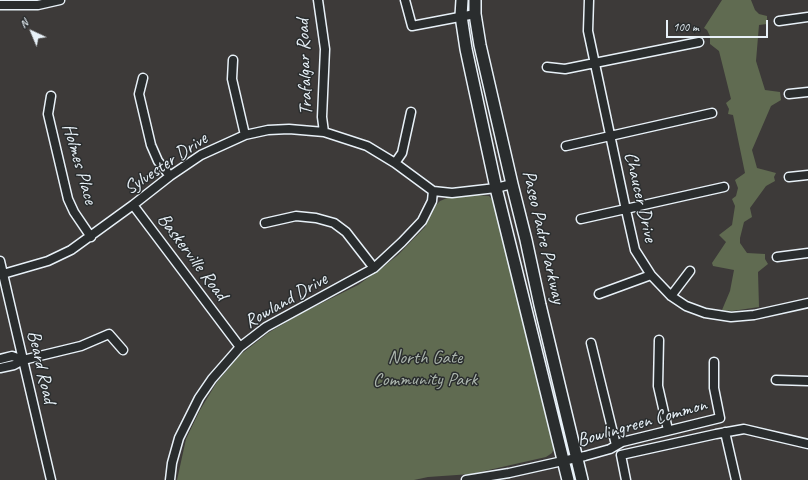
<!DOCTYPE html>
<html>
<head>
<meta charset="utf-8">
<style>
	body { margin:0 }
	#map { position:relative; width:808px; height:480px; overflow:hidden; background:#3d3a39; font-family:Caveat,sans-serif }
	canvas { display:block }
	.north { position:absolute; left:12px; top:12px; width:40px; height:40px; -webkit-text-stroke:3px #2a2d2e; paint-order:stroke; rotate:316deg; font-size:11px; font-weight:700; line-height:16px; text-align:center; color:#e8f1f8 }
	.north::after { content:''; display:block; margin:auto; width:14px; height:18px; background:#e8f1f8; clip-path:polygon(50% 0,100% 100%,50% 72%,0 100%) }
	.scale { position:absolute; left:666px; top:20px; width:102px; height:18px; box-sizing:border-box; border:2px solid #e8f1f8; border-top:0; padding-left:5px; font-size:12px; line-height:14px; white-space:nowrap; color:#e8f1f8; -webkit-text-stroke:3px #2a2d2e; paint-order:stroke }
</style>
</head>
<body>
<div id="map">
<canvas width="808" height="480"></canvas>
<div class="north">N</div>
<div class="scale">100 m</div>
</div>
<script>
const ctx = document.querySelector('canvas').getContext('2d');
ctx.lineJoin = 'round';
function paint(path, color) {
  ctx.fillStyle = color;
  ctx.fill(path, 'evenodd');
}
function shape(rows) {
  const path = new Path2D();
  for (const r of rows) {
    path.moveTo(r[0], r[1]);
    for (let i = 2; i < r.length; i += 2) path.lineTo(r[i], r[i + 1]);
  }
  return path;
}
function trace(path, color, width, dash) {
  ctx.strokeStyle = color;
  ctx.lineWidth = width;
  ctx.lineCap = dash ? 'butt' : 'round';
  ctx.setLineDash(dash || []);
  ctx.stroke(path);
}
function label(font, color, halo, rows, align = 'center') {
  ctx.font = font + ' Caveat,sans-serif';
  ctx.lineWidth = 3;
  ctx.setLineDash([]);
  ctx.textBaseline = 'middle';
  ctx.strokeStyle = halo;
  ctx.fillStyle = color;
  for (const [text, x, y, turn = 0] of rows) {
    ctx.save();
    ctx.translate(x, y);
    ctx.rotate((+turn || 0) * Math.PI / 180);
    ctx.textAlign = isNaN(turn) ? turn : align;
    if (halo) ctx.strokeText(text, 0, 0);
    ctx.fillText(text, 0, 0);
    ctx.restore();
  }
}
const green = shape([
	[722,0,751,0,755,10,759,14,767,16,767,24,759,25,756,61,765,90,780,92,781,100,771,106,752,150,757,168,776,173,774,177,775,181,766,186,750,208,752,217,744,222,740,238,740,243,747,253,765,254,765,259,768,264,758,272,759,307,732,311,722,310,730,291,734,270,713,266,712,263,726,242,719,235,732,225,735,206,732,199,736,196,738,188,735,180,745,173,733,115,728,114,729,109,726,103,731,99,719,51,710,44,710,36,707,30,704,28],
	[463,194,489,196,500,207,555,446,552,453,546,457,471,474,428,477,414,480,177,480,186,439,200,410,217,382,240,355,268,333,302,313,358,285,383,267,398,255,425,227,436,205,440,201,447,198]
]);
const street = shape([
	[318,0,325,49,322,117,324,132],
	[405,0,412,26,475,14],
	[589,0,588,31,626,210,635,250,651,275,671,296,686,306,705,313,731,317,754,315,808,303],
	[0,5,38,5,60,0],
	[779,21,808,17],
	[233,60,232,79,245,135],
	[547,67,565,69,699,42],
	[143,78,139,94,151,145,158,161,170,176],
	[789,94,808,92],
	[51,96,48,114,68,199,74,212,91,237],
	[566,146,712,113],
	[395,163,402,153,411,112],
	[789,177,808,175],
	[133,205,240,347],
	[581,219,724,187],
	[265,223,296,216,316,218,334,223,346,232,374,268],
	[777,257,808,253],
	[0,261,51,480],
	[3,274,48,261,71,250,133,205,170,176,201,155,245,135,268,130,289,129,324,132,367,146,395,163,433,191,452,193,496,188,512,184],
	[599,294,651,275],
	[671,296,690,271],
	[659,340,658,386,668,430],
	[591,343,616,445],
	[0,359,12,356,23,360],
	[0,368,14,365,23,360,81,346,109,334,123,350],
	[776,380,808,381],
	[725,432,736,480],
	[170,480,172,463,179,438,199,398,212,379,240,347,266,327,374,268,402,242,422,221,432,201,433,191],
	[466,480,509,473,585,456,610,449,622,442,720,418,714,388,714,362],
	[626,480,621,455,716,434,744,429,808,444]
]);
const secondary = shape([
	[462,0,461,16,466,49,496,188,568,480],
	[475,0,475,14,480,45,512,184,526,240,540,305,582,480]
]);
const streetNames = [
	["Trafalgar Road",305,67,-92],
	["Holmes Place",79,164,74],
	["Sylvester Drive",166,164,-34],
	["Chaucer Drive",640,197,77],
	["Paseo Padre Parkway",543,237,77],
	["Baskerville Road",192,257,53],
	["Rowland Drive",286,301,-30],
	["Beard Road",41,367,77],
	["Bowlingreen Common",642,423,-16]
];
const parkNames = [
	["North Gate",425,358],
	["Community Park",425,380]
];
paint(green, '#606b51');
trace(street, '#e8f1f8', 11);
trace(secondary, '#e8f1f8', 14);
trace(street, '#2a2d2e', 8);
trace(secondary, '#2a2d2e', 11);
label('19px', '#e8f1f8', '#2a2d2e', streetNames);
label('19px', '#abb5ad', '#2a2d2e', parkNames);
</script>
</body>
</html>
